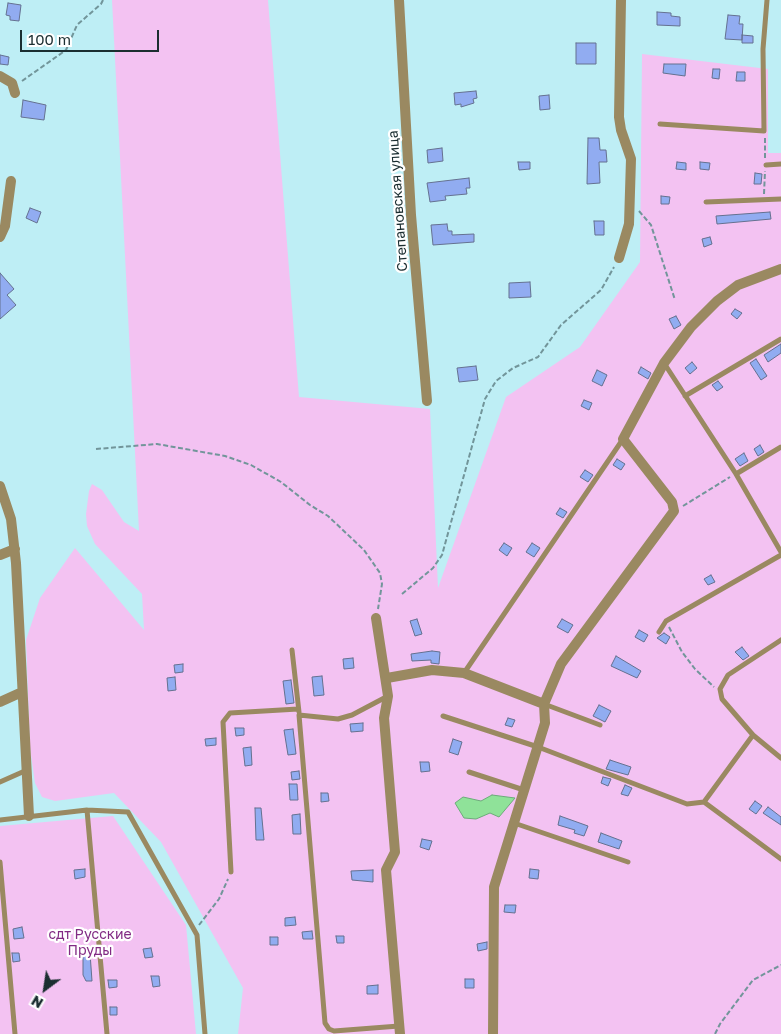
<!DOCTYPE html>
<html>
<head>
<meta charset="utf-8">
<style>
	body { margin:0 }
	#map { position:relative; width:781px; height:1034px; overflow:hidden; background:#beeef5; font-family:"Golos Text",sans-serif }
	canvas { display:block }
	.north { position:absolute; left:20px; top:964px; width:50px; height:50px; -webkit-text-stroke:4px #fff; paint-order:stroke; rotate:211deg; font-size:14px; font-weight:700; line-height:20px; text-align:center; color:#1b2e31 }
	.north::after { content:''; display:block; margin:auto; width:18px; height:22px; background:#1b2e31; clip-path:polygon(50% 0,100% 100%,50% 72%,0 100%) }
	.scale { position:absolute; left:20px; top:30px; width:139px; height:22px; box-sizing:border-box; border:2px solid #1b2e31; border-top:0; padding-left:6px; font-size:15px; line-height:18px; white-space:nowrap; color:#1b2e31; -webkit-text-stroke:4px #fff; paint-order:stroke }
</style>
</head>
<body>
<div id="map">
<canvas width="781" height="1034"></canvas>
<div class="north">N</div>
<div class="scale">100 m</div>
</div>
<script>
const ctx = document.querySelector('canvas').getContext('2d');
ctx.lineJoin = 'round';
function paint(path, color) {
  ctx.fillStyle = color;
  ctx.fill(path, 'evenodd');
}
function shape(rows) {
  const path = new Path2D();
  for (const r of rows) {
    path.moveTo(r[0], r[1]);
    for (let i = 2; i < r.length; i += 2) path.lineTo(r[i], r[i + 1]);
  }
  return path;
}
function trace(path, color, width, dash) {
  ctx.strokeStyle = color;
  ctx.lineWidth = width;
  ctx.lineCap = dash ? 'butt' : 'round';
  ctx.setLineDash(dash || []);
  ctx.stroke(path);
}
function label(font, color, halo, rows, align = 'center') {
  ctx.font = font + ' "Golos Text",sans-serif';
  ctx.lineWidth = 4.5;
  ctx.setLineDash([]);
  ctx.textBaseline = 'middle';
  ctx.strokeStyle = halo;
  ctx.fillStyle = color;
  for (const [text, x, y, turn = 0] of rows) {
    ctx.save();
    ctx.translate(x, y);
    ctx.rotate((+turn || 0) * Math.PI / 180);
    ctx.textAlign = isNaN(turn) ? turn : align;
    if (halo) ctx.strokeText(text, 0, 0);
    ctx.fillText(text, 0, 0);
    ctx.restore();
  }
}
const green = shape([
	[112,0,268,0,299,397,430,409,438,588,506,397,580,347,640,262,642,54,768,69,768,153,781,153,781,1034,238,1034,243,988,161,842,114,793,55,801,42,797,35,783,30,748,26,640,40,598,75,548,144,630,142,594,95,544,87,526,86,514,89,491,92,484,102,490,124,522,139,531],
	[113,816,186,925,196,1034,0,1034,0,826]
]);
const water = shape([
	[492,795,515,798,499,817,490,813,476,819,464,818,455,803,463,797,481,801,492,795]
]);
const building = shape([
	[8,3,21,5,19,21,10,20,10,16,6,15,8,3],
	[657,12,671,13,671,16,680,17,680,26,657,25,657,12],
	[728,15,740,16,739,24,743,24,742,40,725,39,728,15],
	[742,35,753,36,753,43,742,43,742,35],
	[576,43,596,43,596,64,576,64,576,43],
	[0,55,9,57,8,65,0,64,0,55],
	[664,64,686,64,685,76,663,73,664,64],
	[713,69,720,69,719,79,712,78,713,69],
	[737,72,745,72,745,81,736,81,737,72],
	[476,91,477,98,473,99,474,103,461,107,461,104,455,105,454,93,476,91],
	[549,95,550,109,540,110,539,96,549,95],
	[23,100,46,105,44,120,21,117,23,100],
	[588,138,599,138,600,150,606,150,607,162,599,162,600,183,587,184,588,138],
	[442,148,443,161,428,163,427,150,442,148],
	[518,162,530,162,530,169,519,170,518,162],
	[677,162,686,163,686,170,676,169,677,162],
	[700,162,710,163,709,170,700,169,700,162],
	[755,173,762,174,761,184,754,184,755,173],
	[469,178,470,188,466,188,467,194,445,196,446,200,430,202,427,183,469,178],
	[661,196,670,197,669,204,661,204,661,196],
	[30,208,41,212,37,223,26,218,30,208],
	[770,212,771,219,717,224,716,216,770,212],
	[594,221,604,221,604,235,595,235,594,221],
	[447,224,448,231,452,231,452,235,474,234,474,242,433,245,431,225,447,224],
	[710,237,712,244,704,247,702,239,710,237],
	[0,273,14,289,7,295,16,305,0,319,0,273],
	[530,282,531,297,509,298,509,283,530,282],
	[735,309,742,313,737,319,731,314,735,309],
	[676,316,681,325,674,329,669,319,676,316],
	[781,344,781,353,768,362,764,355,781,344],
	[756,359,767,376,761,380,750,363,756,359],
	[692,362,697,368,690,374,685,368,692,362],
	[476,366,478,380,459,382,457,368,476,366],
	[641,367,651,373,648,379,638,373,641,367],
	[597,370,607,375,602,386,592,381,597,370],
	[718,381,723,387,717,391,712,385,718,381],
	[584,400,592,403,589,410,581,406,584,400],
	[760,445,764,452,758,456,754,449,760,445],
	[744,453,748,461,740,466,735,459,744,453],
	[617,459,625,464,621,470,613,465,617,459],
	[585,470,593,475,588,482,580,477,585,470],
	[560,508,567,512,563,518,556,514,560,508],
	[504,543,512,548,507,556,499,550,504,543],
	[532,543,540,548,534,557,526,552,532,543],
	[711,575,715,582,708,585,704,579,711,575],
	[417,619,422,634,415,636,410,621,417,619],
	[562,619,573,625,568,633,557,627,562,619],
	[639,630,648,635,644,642,635,637,639,630],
	[664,633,670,637,666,644,657,638,664,633],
	[742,647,749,656,743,660,735,652,742,647],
	[432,651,440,652,439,664,431,663,431,660,412,661,411,654,432,651],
	[616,656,641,671,637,678,611,666,616,656],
	[353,658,354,668,344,669,343,659,353,658],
	[183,664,183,672,175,673,174,665,183,664],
	[322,676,324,695,314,696,312,677,322,676],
	[175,677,176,690,168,691,167,678,175,677],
	[291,680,294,703,286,704,283,681,291,680],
	[599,705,611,711,605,722,593,716,599,705],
	[508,718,515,720,512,727,505,725,508,718],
	[363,723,363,731,351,732,350,724,363,723],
	[235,728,244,728,244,735,236,736,235,728],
	[293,729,296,754,288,755,284,730,293,729],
	[216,738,216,745,206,746,205,739,216,738],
	[453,739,462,742,458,755,449,752,453,739],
	[251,747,252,765,245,766,243,748,251,747],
	[610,760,631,767,628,775,606,769,610,760],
	[420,762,429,762,430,771,421,772,420,762],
	[299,771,300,779,292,780,291,772,299,771],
	[603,777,611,779,608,786,601,783,603,777],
	[289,784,297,784,298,800,290,800,289,784],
	[625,785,632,788,628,796,621,794,625,785],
	[321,793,328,793,329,801,321,802,321,793],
	[755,801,762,806,756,814,749,809,755,801],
	[768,807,781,817,781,825,763,813,768,807],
	[255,808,261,808,264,840,256,840,255,808],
	[300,814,301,834,293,834,292,815,300,814],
	[560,816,588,826,584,836,574,833,575,830,558,825,560,816],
	[601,833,622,841,619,849,598,842,601,833],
	[422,839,432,841,429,850,420,847,422,839],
	[85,869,85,877,75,879,74,870,85,869],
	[530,869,539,870,538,879,529,878,530,869],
	[373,870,373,882,352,880,351,871,373,870],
	[505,905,516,905,515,913,504,912,505,905],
	[295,917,296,925,285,926,285,918,295,917],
	[22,927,24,938,14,939,13,929,22,927],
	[312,931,313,939,303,939,302,932,312,931],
	[336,936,344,936,344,943,337,943,336,936],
	[270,937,278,937,278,945,270,945,270,937],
	[487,942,487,949,478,951,477,944,487,942],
	[151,948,153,957,145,958,143,949,151,948],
	[12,953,19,953,20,961,13,962,12,953],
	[90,953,92,981,86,981,83,975,83,954,90,953],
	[151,976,159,976,160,986,153,987,151,976],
	[465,979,474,979,474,988,465,988,465,979],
	[108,980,117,980,117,987,109,988,108,980],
	[378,985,378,994,367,994,367,986,378,985],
	[110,1007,117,1007,117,1015,110,1015,110,1007]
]);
const path = shape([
	[22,81,66,50,77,25,101,4,103,0],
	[765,138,765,159],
	[764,194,765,171],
	[639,211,651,225,675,300],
	[96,449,157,444,225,456,251,465,281,482,310,505,328,516,364,550,380,573,382,584,378,609],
	[683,506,730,477],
	[402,594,433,568,442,555,485,399,496,381,513,368,538,357,561,325,601,290,614,267],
	[669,627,682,652,695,669,714,687],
	[199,925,219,899,228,879],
	[715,1034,720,1024,753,980,781,965]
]);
const service = shape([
	[660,124,764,131,763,49,767,0],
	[766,165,781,164],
	[706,202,781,199],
	[664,363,736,474,781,552],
	[685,396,781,339],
	[736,474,781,447],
	[659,632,666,621,781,555],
	[292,650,299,712],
	[464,673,623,439],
	[388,696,352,715,338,719,299,715,325,1023,329,1029,334,1031,399,1026],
	[544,704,600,725],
	[443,716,538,747,687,804,704,802],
	[753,735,722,699,720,689,728,675,781,640],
	[781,758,753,735,704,802,781,859],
	[469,772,524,790],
	[0,782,27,770],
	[87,810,107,1034],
	[0,820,87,810,128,812,197,935,205,1034],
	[514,823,628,862],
	[0,862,15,1034],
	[231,872,223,722,230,713,298,709]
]);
const minor = shape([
	[399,0,411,215,427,401],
	[0,76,12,83,15,93],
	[0,237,5,226,11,181],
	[619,258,629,224,631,159,621,130,619,117,621,0],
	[0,486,11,519,16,563,29,816],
	[0,555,15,549],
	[376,618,388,696,384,718,395,852,386,870,400,1034],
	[387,678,432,670,464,673,544,704],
	[0,702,22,692],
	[493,1034,494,887,545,723,544,704,561,664,674,511,672,502,623,439,664,363,691,327,717,301,738,285,781,269]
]);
const streetNames = [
	["Степановская улица",398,201,-94]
];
const parkNames = [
	["сдт Русские",90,935],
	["Пруды",90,951]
];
paint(green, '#f3c2f2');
paint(water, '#8fe299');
trace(water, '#6cac7a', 1);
paint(building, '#91acf1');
trace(building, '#657190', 1);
trace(path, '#72959a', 2, [5, 2.5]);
trace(service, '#9a8961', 5);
trace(minor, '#9a8961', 10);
label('14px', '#1b2e31', '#fff', streetNames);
label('14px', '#822b84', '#fff', parkNames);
</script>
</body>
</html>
